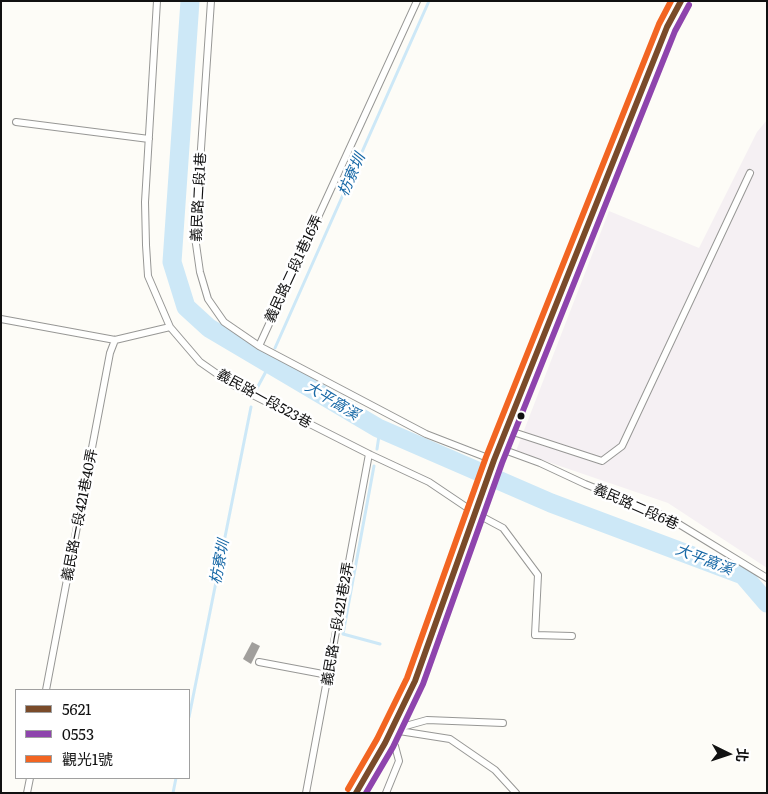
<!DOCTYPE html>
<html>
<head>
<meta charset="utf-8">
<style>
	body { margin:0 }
	#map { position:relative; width:768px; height:794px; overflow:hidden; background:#fdfcf7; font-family:Literata,"Noto Sans TC",serif }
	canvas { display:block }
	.frame { position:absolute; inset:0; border:2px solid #111; pointer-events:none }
	.legend { position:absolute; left:15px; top:689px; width:175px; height:90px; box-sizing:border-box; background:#fff; border:1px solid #a0a0a0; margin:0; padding:6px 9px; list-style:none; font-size:15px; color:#111 }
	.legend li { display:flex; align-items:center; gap:10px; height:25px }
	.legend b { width:25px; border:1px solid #a0a0a0 }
	.north { position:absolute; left:703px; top:729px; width:50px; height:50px; -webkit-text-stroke:4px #fff; paint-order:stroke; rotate:94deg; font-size:14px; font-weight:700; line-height:20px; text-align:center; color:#111 }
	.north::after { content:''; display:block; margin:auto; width:18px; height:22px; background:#111; clip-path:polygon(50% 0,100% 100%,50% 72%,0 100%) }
</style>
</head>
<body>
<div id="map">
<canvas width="768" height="794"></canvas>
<div class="frame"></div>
<ul class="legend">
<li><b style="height:6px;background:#7a4b2a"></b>5621</li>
<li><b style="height:6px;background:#8e44ad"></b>0553</li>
<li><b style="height:6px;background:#f26522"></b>觀光1號</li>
</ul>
<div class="north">北</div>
</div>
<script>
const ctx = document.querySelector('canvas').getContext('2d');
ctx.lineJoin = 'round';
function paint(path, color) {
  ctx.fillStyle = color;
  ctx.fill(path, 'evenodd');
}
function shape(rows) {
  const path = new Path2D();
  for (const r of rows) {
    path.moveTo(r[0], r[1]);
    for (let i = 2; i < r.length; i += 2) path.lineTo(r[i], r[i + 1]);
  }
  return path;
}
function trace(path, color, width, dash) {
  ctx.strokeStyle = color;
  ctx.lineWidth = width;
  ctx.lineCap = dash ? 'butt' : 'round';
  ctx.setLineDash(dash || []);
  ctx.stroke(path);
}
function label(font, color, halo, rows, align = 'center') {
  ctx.font = font + ' Literata,"Noto Sans TC",serif';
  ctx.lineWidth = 5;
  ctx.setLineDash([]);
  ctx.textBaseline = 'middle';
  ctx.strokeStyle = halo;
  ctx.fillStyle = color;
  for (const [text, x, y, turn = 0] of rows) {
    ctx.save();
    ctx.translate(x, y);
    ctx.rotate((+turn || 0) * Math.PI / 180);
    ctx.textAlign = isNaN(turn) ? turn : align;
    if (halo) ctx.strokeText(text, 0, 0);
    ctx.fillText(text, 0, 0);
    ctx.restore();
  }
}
const industrial = shape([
	[767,120,767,568,668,503,516,451,609,211,699,248,757,132]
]);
const stream = shape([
	[275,348,429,1],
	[256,390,270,364],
	[377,449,380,429],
	[374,466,343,634,380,644],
	[189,717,251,407],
	[173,793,176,778]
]);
const river = shape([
	[190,1,172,262,186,307,209,328,378,428,551,503,743,575,767,603]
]);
const building = shape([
	[252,642,260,646,251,664,243,659]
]);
const service = shape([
	[157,1,145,202,146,245,148,276,170,327,200,362,233,385,369,454,429,482,475,513,503,528,538,575,535,635,572,636],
	[211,1,195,237,200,272,208,299,224,322,259,346,426,434,493,460],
	[16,122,149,139],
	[1,319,115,340,170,327],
	[259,346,417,1],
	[507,430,602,461,622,446,750,173],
	[499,448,540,463,585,484,669,518,767,578],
	[259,662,328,675],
	[46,690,110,353,115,340],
	[395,729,427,720,503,723],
	[393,730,450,739,495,770,516,793],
	[27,793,30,778],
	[306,793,369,454],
	[386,793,399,761,395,746,389,739]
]);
const tertiary = shape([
	[356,793,385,743,415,681,494,460,667,27,681,1]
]);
const bus1 = shape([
	[356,793,385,743,415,681,494,460,667,27,681,1]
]);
const bus2 = shape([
	[366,793,393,747,423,684,502,463,675,31,689,5]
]);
const bus3 = shape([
	[348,789,377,739,407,678,486,457,659,24,671,1]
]);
const markers = [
	[521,416,4.5,"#111"]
];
const streetNames = [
	["義民路二段1巷",199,197,-87],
	["義民路二段1巷16弄",294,269,-65],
	["義民路一段523巷",264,399,29],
	["義民路二段6巷",636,507,24],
	["義民路一段421巷40弄",80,515,-79],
	["義民路一段421巷2弄",338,624,-80]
];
const waterNames = [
	["枋寮圳",352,175,-66],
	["大平窩溪",332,401,31],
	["大平窩溪",704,560,21],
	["枋寮圳",220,562,-79]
];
paint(industrial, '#f5f0f3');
trace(stream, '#cde8f7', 3);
trace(river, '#cde8f7', 19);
paint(building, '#a19f9c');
trace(service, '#979795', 8);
trace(tertiary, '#979795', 17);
trace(service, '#fffffe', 6);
trace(tertiary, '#fffffe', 15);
trace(bus1, '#7a4b2a', 6);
trace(bus2, '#8e44ad', 6);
trace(bus3, '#f26522', 6);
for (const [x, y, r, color] of markers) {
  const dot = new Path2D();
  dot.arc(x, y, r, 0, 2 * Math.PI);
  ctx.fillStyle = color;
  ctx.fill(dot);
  trace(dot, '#fff', 2);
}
label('14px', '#111', '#fff', streetNames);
label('italic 15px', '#1768a6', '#fff', waterNames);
</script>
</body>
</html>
